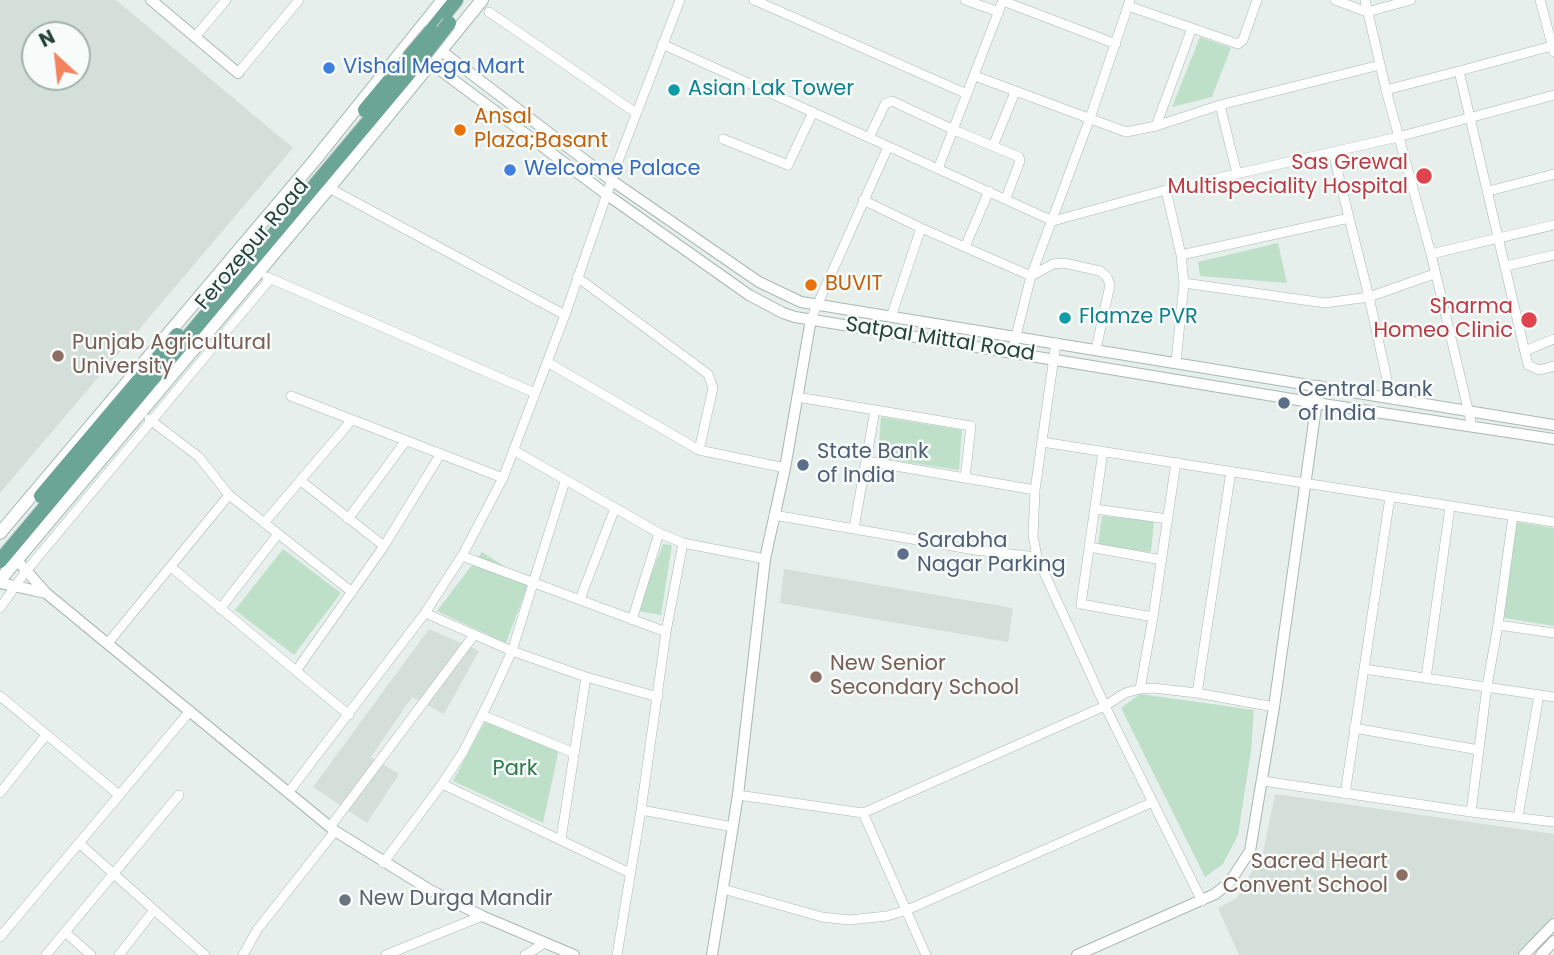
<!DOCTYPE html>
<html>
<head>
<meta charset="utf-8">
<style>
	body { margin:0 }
	#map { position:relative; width:1554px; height:955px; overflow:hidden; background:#e6efeb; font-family:Poppins,sans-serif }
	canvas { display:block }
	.north { position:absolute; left:21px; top:21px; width:70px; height:70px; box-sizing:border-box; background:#f7fbf9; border:2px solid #a3b1ad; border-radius:50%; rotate:333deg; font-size:19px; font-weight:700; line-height:28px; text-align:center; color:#24423a }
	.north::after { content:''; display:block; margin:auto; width:24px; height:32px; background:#f4845f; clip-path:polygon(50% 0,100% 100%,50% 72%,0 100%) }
</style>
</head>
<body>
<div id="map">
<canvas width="1554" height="955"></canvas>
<div class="north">N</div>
</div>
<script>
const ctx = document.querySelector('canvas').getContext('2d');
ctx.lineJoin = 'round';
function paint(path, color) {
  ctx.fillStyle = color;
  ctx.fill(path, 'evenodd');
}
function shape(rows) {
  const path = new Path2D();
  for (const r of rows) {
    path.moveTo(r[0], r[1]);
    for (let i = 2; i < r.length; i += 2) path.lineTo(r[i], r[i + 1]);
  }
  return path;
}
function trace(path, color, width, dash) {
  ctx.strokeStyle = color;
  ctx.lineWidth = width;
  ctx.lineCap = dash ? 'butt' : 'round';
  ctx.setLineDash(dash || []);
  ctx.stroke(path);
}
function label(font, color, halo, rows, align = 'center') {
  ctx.font = font + ' Poppins,sans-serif';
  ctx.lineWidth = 5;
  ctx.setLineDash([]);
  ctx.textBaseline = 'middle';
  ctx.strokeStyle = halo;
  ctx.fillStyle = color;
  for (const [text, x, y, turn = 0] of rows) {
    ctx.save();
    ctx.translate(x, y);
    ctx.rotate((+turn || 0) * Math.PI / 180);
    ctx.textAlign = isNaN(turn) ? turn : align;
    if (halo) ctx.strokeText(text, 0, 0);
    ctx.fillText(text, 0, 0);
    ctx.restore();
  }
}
const built = shape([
	[0,0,116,0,293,148,0,493],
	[35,35,77,35,77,77,35,77],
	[784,569,1013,608,1008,642,780,603],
	[429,629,479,651,444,714,412,697,371,757,399,774,367,823,313,787],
	[1275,794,1554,834,1554,916,1519,955,1239,955,1218,908,1237,898,1263,852]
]);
const green = shape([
	[1200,37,1231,48,1212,97,1172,107],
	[1278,243,1287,283,1200,276,1198,262],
	[881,417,962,430,959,470,878,458],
	[1102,516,1154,521,1151,552,1098,546],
	[1516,522,1554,528,1554,626,1504,618],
	[663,544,672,545,661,615,637,611],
	[283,549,341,593,294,655,235,610],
	[482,552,529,582,506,643,437,611],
	[1140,694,1254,710,1251,751,1238,835,1223,864,1205,877,1121,708],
	[487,718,559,749,543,823,453,781]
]);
const minor = shape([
	[754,0,967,94],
	[965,0,999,12],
	[1335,0,1367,12,1411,0],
	[1365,0,1386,90,1431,254,1472,426],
	[1540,0,1554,52],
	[1003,1,1116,44],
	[1128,6,1238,44,1243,40,1257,0],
	[489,12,636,113],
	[195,37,226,0],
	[662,44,1053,221,1166,190,1181,255,1184,283,1176,362],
	[1459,71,1552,46],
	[238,73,299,0],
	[975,76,1126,132,1156,126,1220,105,1380,65],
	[1386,90,1459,71,1528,365,1539,370,1554,366],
	[1220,105,1237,174],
	[1156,126,1192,28],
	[869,138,885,104,892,101,954,130,1019,157,1020,161,1006,198],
	[723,139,788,165,813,112],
	[993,146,1015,92],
	[1333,152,1349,218],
	[938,169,1003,0],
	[329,188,565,315],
	[1166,190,1398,137,1554,95],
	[1489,191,1554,174],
	[863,200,921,228,1031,276,1053,264,1064,263,1100,271,1107,277,1110,285,1096,349],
	[965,247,989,191],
	[1431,254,1554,225],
	[1181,255,1349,218,1369,297,1391,398],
	[1506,266,1554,255],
	[267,277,535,393],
	[577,277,708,374,713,388,699,450],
	[1184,283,1325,303,1369,297,1434,274],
	[891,317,921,228],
	[811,319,888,147],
	[1056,343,1035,490,1033,536,1037,557,1105,706,1202,901],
	[1525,351,1554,339],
	[1012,352,1031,276,1090,118,1130,0],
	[547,362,699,450,785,468],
	[291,396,503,478],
	[797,397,971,426,965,478],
	[149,419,199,457,229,495,352,592],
	[1042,442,1554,522],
	[513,450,659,533,683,543],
	[1103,451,1081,604,1153,617,1176,462],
	[866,461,1035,490],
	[301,481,384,546],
	[1095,509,1168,519],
	[774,515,975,550,1037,557],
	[1513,516,1498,625,1554,633],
	[348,519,405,442],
	[264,523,351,421],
	[854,528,875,410],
	[1089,547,1162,560],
	[462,556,666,632],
	[171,567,349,715],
	[580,599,615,508],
	[0,608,26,571,270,279],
	[220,609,278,534],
	[425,613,512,651,586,677],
	[632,620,659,533],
	[108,643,229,495],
	[1364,669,1554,697],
	[296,671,384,546,440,455],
	[1426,678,1450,507],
	[1140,689,1153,617],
	[1197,693,1231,471],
	[0,696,119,795],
	[482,715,574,753],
	[1354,728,1479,750],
	[1263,781,1471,812,1487,686,1498,625],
	[442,784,630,873],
	[0,793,46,735],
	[288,793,425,613,462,556,503,478,565,315,619,159,680,0],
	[1345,794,1390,497],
	[738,795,863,813,1105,706,1125,693,1140,689,1153,688,1197,693,1274,707],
	[641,810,733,827],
	[1471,812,1554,822],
	[863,813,926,955],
	[1518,817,1539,695],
	[330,827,474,635],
	[561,839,586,677,658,697],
	[79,843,205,955],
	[383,863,442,784,463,752,490,699,512,651,565,481],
	[723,889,822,917,849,920,887,916,907,910,1153,802],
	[65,932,91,955],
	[0,937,190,711],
	[46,955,179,795],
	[119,955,154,910],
	[243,955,257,930,335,831],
	[386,955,482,916],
	[525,955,545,943],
	[617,955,641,810,666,632,683,543,765,559]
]);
const tertiary = shape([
	[151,0,238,73],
	[436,47,611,180,759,282,801,302,1554,425],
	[424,58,606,194,749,295,783,313,795,317,1316,403,1554,439],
	[16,559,46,593,335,831,430,890,482,916,574,955],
	[0,583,46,593],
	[712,955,738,795,765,559,785,468,811,319],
	[1077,955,1215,894,1229,883,1250,851,1274,707,1319,386],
	[1524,955,1554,924],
	[1541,955,1554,941]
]);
const secondary = shape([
	[0,533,314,161,443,0],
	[0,580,329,188,482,0]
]);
const primary = shape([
	[431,31,456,0],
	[365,110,409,57],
	[41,496,177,335],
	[0,561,420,60]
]);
const primaryBridge = shape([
	[409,57,431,31],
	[420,60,449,23]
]);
const markers = [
	[329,68,7,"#3f7fe0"],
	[674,90,7,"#0f9aa8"],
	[460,130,7,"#e8710a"],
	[510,170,7,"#3f7fe0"],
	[1424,176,9,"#e0444e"],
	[811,285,7,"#e8710a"],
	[1065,318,7,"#0f9aa8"],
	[1529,320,9,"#e0444e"],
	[58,356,7,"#8d6e63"],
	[1284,403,7,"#5c6f8a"],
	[803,465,7,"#5c6f8a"],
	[903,554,7,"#5c6f8a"],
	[816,677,7,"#8d6e63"],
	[1402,875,7,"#8d6e63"],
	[345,900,7,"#6b7280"]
];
const shopNames = [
	["Vishal Mega Mart",343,68],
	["Welcome Palace",524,170]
];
const cultureNames = [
	["Asian Lak Tower",688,90],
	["Flamze PVR",1079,318]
];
const foodNames = [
	["Ansal",474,118],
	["Plaza;Basant",474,142],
	["BUVIT",825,285]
];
const healthNames = [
	["Sas Grewal",1408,164],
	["Multispeciality Hospital",1408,188],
	["Sharma",1513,308],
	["Homeo Clinic",1513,332]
];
const streetNames = [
	["Ferozepur Road",253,245,-50],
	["Satpal Mittal Road",940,340,9]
];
const educationNames = [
	["Punjab Agricultural",72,344],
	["University",72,368],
	["New Senior",830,665],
	["Secondary School",830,689],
	["Sacred Heart",1388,863,"right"],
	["Convent School",1388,887,"right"]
];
const serviceNames = [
	["Central Bank",1298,391],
	["of India",1298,415],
	["State Bank",817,453],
	["of India",817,477],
	["Sarabha",917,542],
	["Nagar Parking",917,566]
];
const parkNames = [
	["Park",515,770]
];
const worshipNames = [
	["New Durga Mandir",359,900]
];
paint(built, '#d4dfda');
paint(green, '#bfe0c8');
trace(minor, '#a8b8b2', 10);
trace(tertiary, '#a8b8b2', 12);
trace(secondary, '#a4bbb3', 14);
trace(primary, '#c2cac8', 16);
trace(minor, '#fff', 9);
trace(tertiary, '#fff', 10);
trace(secondary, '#fff', 12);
trace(primary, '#6aa596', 14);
trace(primaryBridge, '#c2cac8', 16, []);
trace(primaryBridge, '#6aa596', 14);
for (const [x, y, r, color] of markers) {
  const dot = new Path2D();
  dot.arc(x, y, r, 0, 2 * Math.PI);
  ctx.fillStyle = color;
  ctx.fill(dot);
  trace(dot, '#f7fbf9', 2.5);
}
label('21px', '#366cbe', '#f7fbf9', shopNames, 'left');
label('21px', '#0d838f', '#f7fbf9', cultureNames, 'left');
label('21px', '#c56008', '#f7fbf9', foodNames, 'left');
label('21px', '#be3a42', '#f7fbf9', healthNames, 'right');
label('21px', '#24423a', '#f7fbf9', streetNames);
label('21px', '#785e54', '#f7fbf9', educationNames, 'left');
label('21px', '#4e5e75', '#f7fbf9', serviceNames, 'left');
label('21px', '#2d7a4b', '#f7fbf9', parkNames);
label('21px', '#5b616d', '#f7fbf9', worshipNames, 'left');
</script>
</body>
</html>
